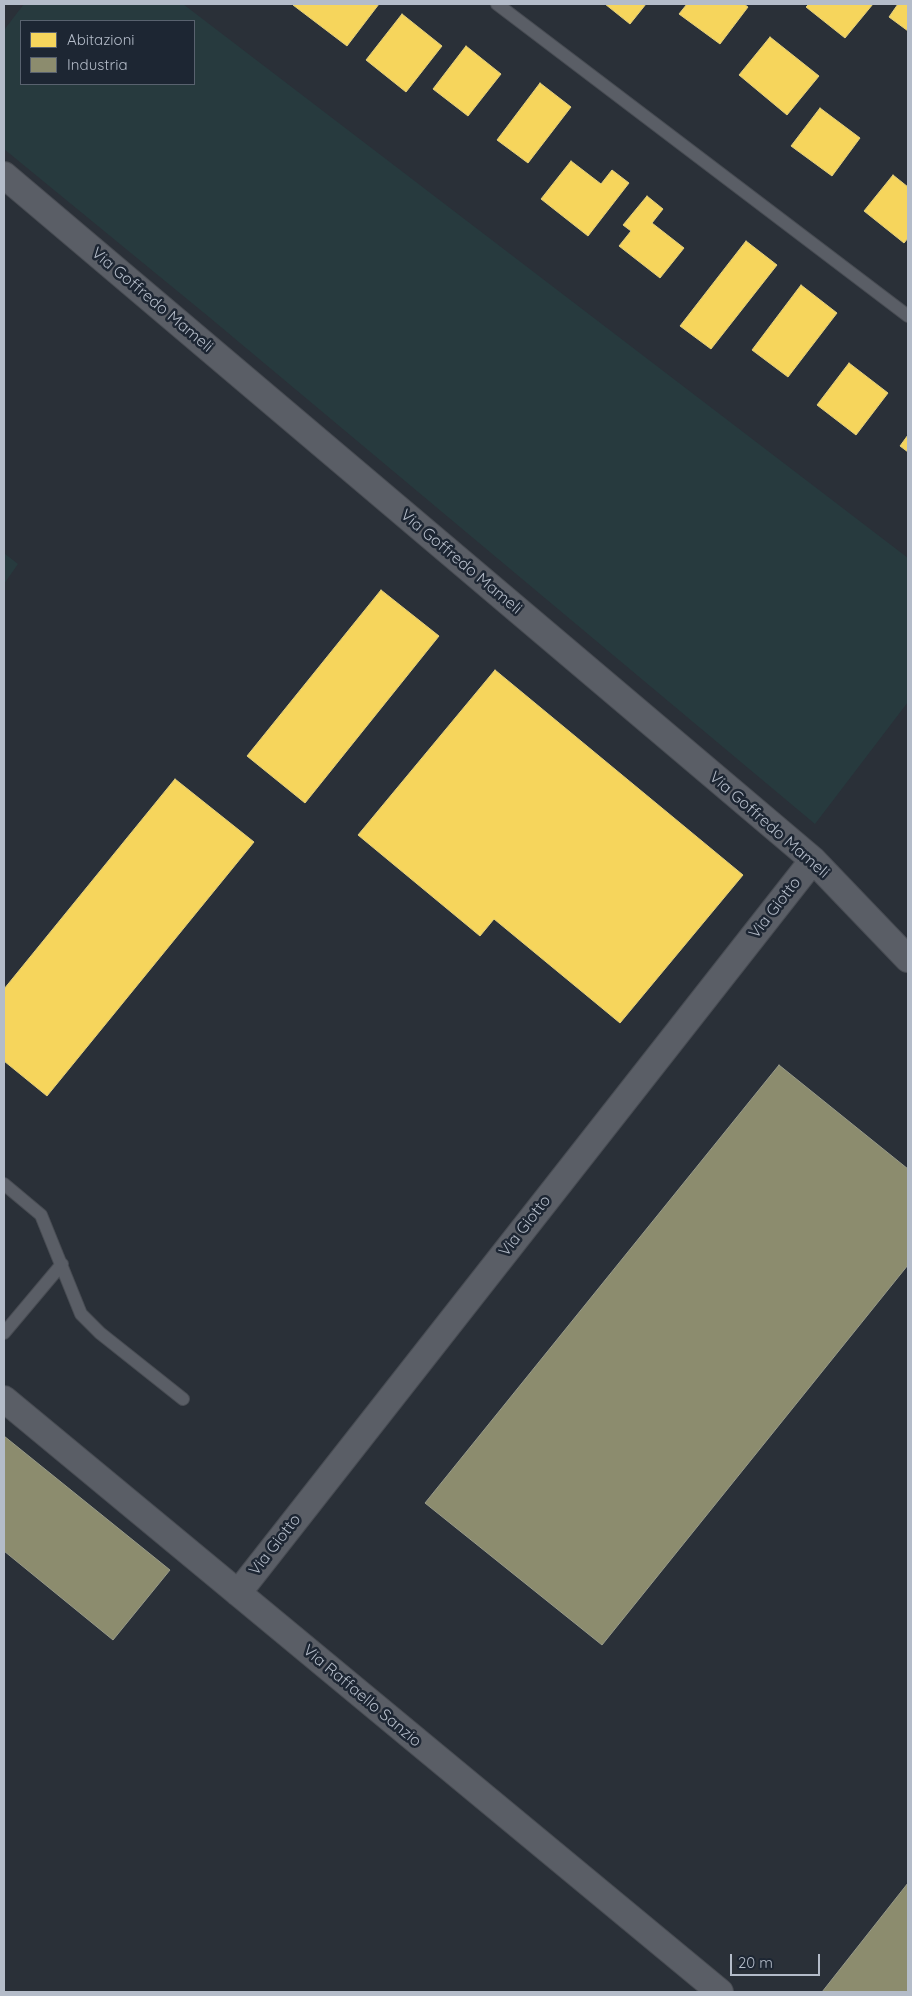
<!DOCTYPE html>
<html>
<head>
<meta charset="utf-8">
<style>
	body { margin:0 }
	#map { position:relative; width:912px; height:1996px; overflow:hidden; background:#2a3038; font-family:Quicksand,sans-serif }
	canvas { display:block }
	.frame { position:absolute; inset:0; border:5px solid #b4bcc9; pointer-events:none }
	.legend { position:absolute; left:20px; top:20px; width:175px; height:65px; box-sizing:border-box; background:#1d2633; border:1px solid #59626f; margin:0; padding:6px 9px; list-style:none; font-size:15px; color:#b4bcc9 }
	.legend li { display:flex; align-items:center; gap:10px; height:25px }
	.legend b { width:25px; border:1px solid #59626f }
	.scale { position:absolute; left:730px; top:1954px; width:90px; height:22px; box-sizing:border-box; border:2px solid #b4bcc9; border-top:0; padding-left:6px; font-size:15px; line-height:18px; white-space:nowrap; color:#b4bcc9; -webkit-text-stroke:4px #1d2633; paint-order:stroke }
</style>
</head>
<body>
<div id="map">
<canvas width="912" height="1996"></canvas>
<div class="frame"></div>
<ul class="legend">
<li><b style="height:14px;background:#f6d55c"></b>Abitazioni</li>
<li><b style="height:14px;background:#8c8c6e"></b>Industria</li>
</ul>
<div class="scale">20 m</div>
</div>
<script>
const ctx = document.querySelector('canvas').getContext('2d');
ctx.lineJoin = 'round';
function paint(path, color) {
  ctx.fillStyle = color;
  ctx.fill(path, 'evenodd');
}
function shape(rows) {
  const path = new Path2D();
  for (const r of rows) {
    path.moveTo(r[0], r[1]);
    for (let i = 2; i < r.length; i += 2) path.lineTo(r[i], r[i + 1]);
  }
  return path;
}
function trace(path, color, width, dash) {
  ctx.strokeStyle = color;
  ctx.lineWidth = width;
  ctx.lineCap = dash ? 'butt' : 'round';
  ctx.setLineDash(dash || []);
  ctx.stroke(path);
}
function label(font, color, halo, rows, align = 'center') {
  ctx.font = font + ' Quicksand,sans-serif';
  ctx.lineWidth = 5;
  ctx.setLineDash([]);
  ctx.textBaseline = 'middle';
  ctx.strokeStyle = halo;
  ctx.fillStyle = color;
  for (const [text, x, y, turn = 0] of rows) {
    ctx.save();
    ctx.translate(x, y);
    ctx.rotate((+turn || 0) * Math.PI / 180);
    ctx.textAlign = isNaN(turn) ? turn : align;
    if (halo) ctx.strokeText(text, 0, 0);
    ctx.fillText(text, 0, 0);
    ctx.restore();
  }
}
const green = shape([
	[24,4,183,4,908,558,908,702,815,824,209,317,4,149,4,30],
	[21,21,194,21,194,84,21,84],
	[4,553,18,564,4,584]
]);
const homes = shape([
	[294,4,379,4,347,46,293,5,294,4],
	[605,4,646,4,630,24,605,4],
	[687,4,744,4,748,7,720,44,679,14,687,4],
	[809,4,873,4,845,38,806,7,809,4],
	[898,4,908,4,908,31,889,17,898,4],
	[402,14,442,46,406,92,366,60,402,14],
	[770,37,819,76,787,115,739,75,770,37],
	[466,46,501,74,468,116,433,89,466,46],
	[540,83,571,107,528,163,497,140,540,83],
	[820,108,860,138,832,176,791,146,820,108],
	[571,161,601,184,612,170,629,183,588,236,541,199,571,161],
	[893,175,908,187,908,238,904,243,864,211,893,175],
	[647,196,663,209,652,223,684,248,660,278,619,246,631,231,623,225,647,196],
	[746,241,777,265,711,349,680,326,746,241],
	[801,285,837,313,788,377,752,350,801,285],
	[849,363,888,393,856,435,817,405,849,363],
	[908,435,908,452,900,446,908,435],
	[381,590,439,636,305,803,247,756,381,590],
	[495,670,743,875,620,1023,494,919,480,936,358,835,495,670],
	[175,779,254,842,47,1096,4,1061,4,989,175,779]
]);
const industry = shape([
	[779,1065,908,1169,908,1265,602,1645,425,1503,779,1065],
	[4,1436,170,1570,113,1640,4,1551,4,1436],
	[908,1883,908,1992,822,1992,908,1883]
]);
const lane = shape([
	[497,4,908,316],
	[4,1184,41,1215,81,1314,100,1333,183,1399],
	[4,1333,62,1264]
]);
const street = shape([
	[4,175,813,860,908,959],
	[4,1399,720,1992],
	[238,1593,813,860]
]);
const streetNames = [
	["Via Goffredo Mameli",152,300,40],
	["Via Goffredo Mameli",461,562,40],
	["Via Goffredo Mameli",769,825,41],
	["Via Giotto",775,908,-52],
	["Via Giotto",525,1226,-52],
	["Via Giotto",275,1545,-52],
	["Via Raffaello Sanzio",362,1696,40]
];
paint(green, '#273a3e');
paint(homes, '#f6d55c');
trace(homes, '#e2ce7d', 1);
paint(industry, '#8c8c6e');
trace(industry, '#989a89', 1);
trace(lane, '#484c53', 14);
trace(street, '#484c53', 28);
trace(lane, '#5a5e66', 12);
trace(street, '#5a5e66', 26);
label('16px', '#b4bcc9', '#1d2633', streetNames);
</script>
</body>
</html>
